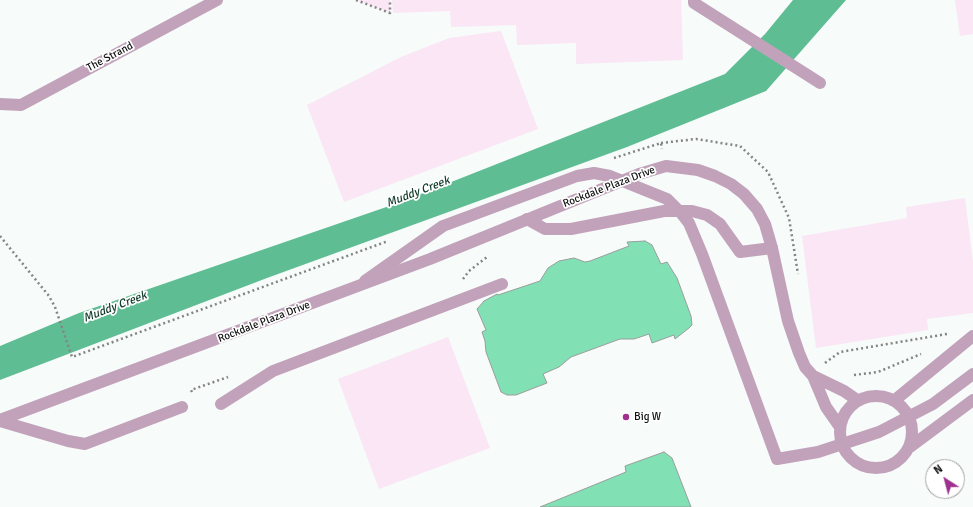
<!DOCTYPE html>
<html>
<head>
<meta charset="utf-8">
<style>
	body { margin:0 }
	#map { position:relative; width:973px; height:507px; overflow:hidden; background:#f7fbf9; font-family:Signika,sans-serif }
	canvas { display:block }
	.north { position:absolute; left:925px; top:459px; width:40px; height:40px; box-sizing:border-box; background:#fff; border:1px solid #a0a0a0; border-radius:50%; rotate:324deg; font-size:11px; font-weight:700; line-height:16px; text-align:center; color:#111211 }
	.north::after { content:''; display:block; margin:auto; width:14px; height:18px; background:#9e308f; clip-path:polygon(50% 0,100% 100%,50% 72%,0 100%) }
</style>
</head>
<body>
<div id="map">
<canvas width="973" height="507"></canvas>
<div class="north">N</div>
</div>
<script>
const ctx = document.querySelector('canvas').getContext('2d');
ctx.lineJoin = 'round';
function paint(path, color) {
  ctx.fillStyle = color;
  ctx.fill(path, 'evenodd');
}
function shape(rows) {
  const path = new Path2D();
  for (const r of rows) {
    if (r.length === 3) {
      path.moveTo(r[0] + r[2], r[1]);
      path.arc(r[0], r[1], r[2], 0, 2 * Math.PI);
      continue;
    }
    path.moveTo(r[0], r[1]);
    for (let i = 2; i < r.length; i += 2) path.lineTo(r[i], r[i + 1]);
  }
  return path;
}
function trace(path, color, width, dash) {
  ctx.strokeStyle = color;
  ctx.lineWidth = width;
  ctx.lineCap = dash ? 'butt' : 'round';
  ctx.setLineDash(dash || []);
  ctx.stroke(path);
}
function label(font, color, halo, rows, align = 'center') {
  ctx.font = font + ' Signika,sans-serif';
  ctx.lineWidth = 3.5;
  ctx.setLineDash([]);
  ctx.textBaseline = 'middle';
  ctx.strokeStyle = halo;
  ctx.fillStyle = color;
  for (const [text, x, y, turn = 0] of rows) {
    ctx.save();
    ctx.translate(x, y);
    ctx.rotate((+turn || 0) * Math.PI / 180);
    ctx.textAlign = isNaN(turn) ? turn : align;
    if (halo) ctx.strokeText(text, 0, 0);
    ctx.fillText(text, 0, 0);
    ctx.restore();
  }
}
const green = shape([
	[356,0,390,0,390,13],
	[392,0,681,0,683,60,576,64,576,43,517,45,516,25,451,27,450,11,393,13],
	[955,0,973,0,973,34,960,36],
	[501,31,538,129,344,202,307,105,401,57,449,38],
	[965,198,973,262,973,313,927,319,928,330,816,348,802,236,907,218,906,207],
	[448,337,490,448,379,489,338,379]
]);
const water = shape([
	[793,0,846,0,766,91,627,147,267,278,0,380,0,346,79,313,398,203,725,74,765,34]
]);
const building = shape([
	[645,241,652,245,661,264,667,262,677,278,691,316,692,325,689,328,675,339,674,335,652,343,649,334,634,339,620,339,571,357,559,367,543,374,547,383,516,395,507,395,501,392,486,352,485,341,482,332,486,330,477,309,484,301,497,294,498,295,540,281,548,268,559,261,574,258,585,262,590,261,629,246,627,242,645,241],
	[664,452,672,458,691,507,540,507,626,472,625,466,664,452]
]);
const path = shape([
	[356,0,390,13,390,0],
	[661,143,696,139,740,146,768,172,789,218,798,274],
	[614,158,661,143,662,149],
	[0,236,49,296,55,307,72,357,388,241],
	[463,279,469,271,487,257],
	[825,363,840,352,947,334],
	[854,375,878,372,921,354],
	[192,392,191,390,228,377]
]);
const lane = shape([
	[694,0,694,3,820,83],
	[527,219,545,229,571,229,664,211,692,211,707,215,720,224,740,252,772,248],
	[365,281,443,226,577,176,594,173,610,176,667,199,682,214,689,223,702,254,777,459,818,452,879,432,933,404,973,374],
	[221,404,273,371,502,284],
	[0,421,68,441,85,444,182,407]
]);
const street = shape([
	[0,104,21,105,217,0],
	[813,376,844,391,857,400],
	[876,432,36],
	[895,400,973,336],
	[0,420,430,259,639,174,666,166,698,170,715,176,731,184,744,194,757,209,765,224,772,248,788,321,799,353,805,367,813,376,826,407,840,427],
	[910,447,973,400]
]);
const markers = [
	[626,417,4,"#9e308f"]
];
const streetNames = [
	["The Strand",110,57,-28],
	["Rockdale Plaza Drive",609,187,-21],
	["Rockdale Plaza Drive",264,322,-21]
];
const poiNames = [
	["Big W",634,417]
];
const waterNames = [
	["Muddy Creek",418,192,-21],
	["Muddy Creek",115,307,-21]
];
paint(green, '#fae6f5');
paint(water, '#5fbd94');
paint(building, '#81e0b4');
trace(building, '#9a9e9c', 1);
trace(path, '#828583', 2.5, [2, 3]);
trace(lane, '#c1a2ba', 12);
trace(street, '#c1a2ba', 12);
for (const [x, y, r, color] of markers) {
  const dot = new Path2D();
  dot.arc(x, y, r, 0, 2 * Math.PI);
  ctx.fillStyle = color;
  ctx.fill(dot);
  trace(dot, '#fff', 1.5);
}
label('11px', '#111211', '#fff', streetNames);
label('11px', '#111211', '#fff', poiNames, 'left');
label('italic 12px', '#103a29', '#fff', waterNames);
</script>
</body>
</html>
